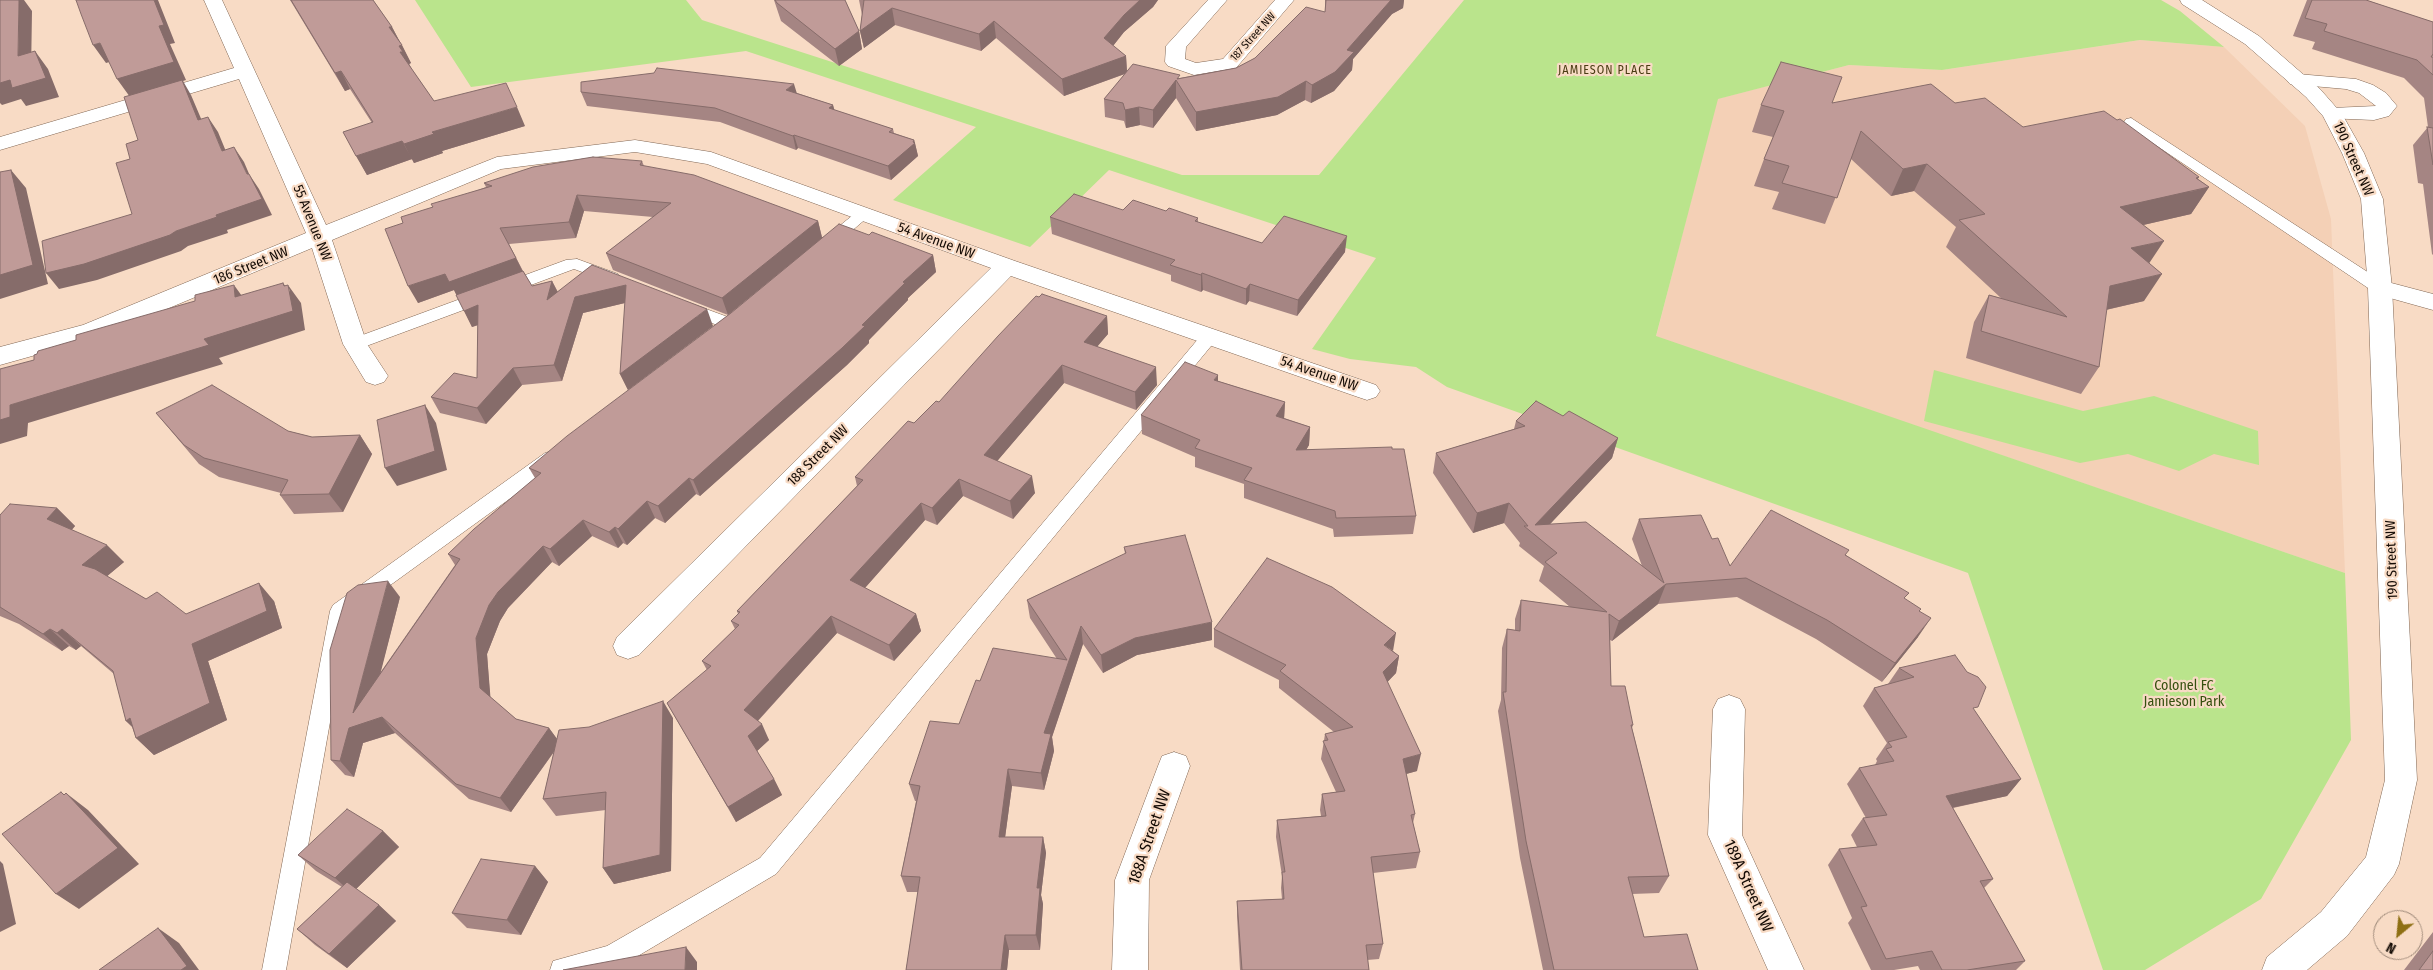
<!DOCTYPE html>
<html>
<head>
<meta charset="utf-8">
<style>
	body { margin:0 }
	#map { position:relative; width:2433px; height:970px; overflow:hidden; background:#f8dbc5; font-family:"Fira Sans Condensed",sans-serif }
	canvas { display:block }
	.north { position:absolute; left:2373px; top:910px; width:50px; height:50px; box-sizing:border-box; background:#f8dbc5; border:1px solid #9d8878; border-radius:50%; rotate:208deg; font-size:14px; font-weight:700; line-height:20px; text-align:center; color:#140b05 }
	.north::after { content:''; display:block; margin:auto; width:18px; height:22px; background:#8e6f13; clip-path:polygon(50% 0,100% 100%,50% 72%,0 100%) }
</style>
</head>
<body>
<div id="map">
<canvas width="2433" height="970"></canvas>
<div class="north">N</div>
</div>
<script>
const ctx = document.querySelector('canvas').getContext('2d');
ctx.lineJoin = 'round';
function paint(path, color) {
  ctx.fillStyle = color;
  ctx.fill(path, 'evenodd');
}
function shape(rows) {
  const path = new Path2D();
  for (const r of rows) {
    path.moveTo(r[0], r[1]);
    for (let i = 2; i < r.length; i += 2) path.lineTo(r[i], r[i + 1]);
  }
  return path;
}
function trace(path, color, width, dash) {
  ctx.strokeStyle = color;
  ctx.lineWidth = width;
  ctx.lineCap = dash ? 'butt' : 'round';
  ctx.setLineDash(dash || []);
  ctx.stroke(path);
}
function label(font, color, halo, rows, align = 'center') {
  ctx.font = font + ' "Fira Sans Condensed",sans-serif';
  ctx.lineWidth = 4.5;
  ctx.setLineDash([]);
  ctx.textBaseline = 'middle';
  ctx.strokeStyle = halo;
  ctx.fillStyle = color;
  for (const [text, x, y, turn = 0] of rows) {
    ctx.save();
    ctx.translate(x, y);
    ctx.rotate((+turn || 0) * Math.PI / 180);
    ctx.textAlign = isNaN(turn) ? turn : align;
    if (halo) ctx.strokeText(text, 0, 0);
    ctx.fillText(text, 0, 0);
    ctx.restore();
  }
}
const built = shape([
	[2140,40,2224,47,2305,126,2331,219,2345,573,1656,337,1717,99,1849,65,1942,70]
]);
const green = shape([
	[415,0,686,0,702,20,1182,175,1319,175,1464,0,2161,0,2180,11,2224,47,2140,40,1942,70,1849,65,1718,99,1656,336,2345,573,2351,740,2261,899,2145,970,2103,970,1968,573,1447,387,1416,367,1350,359,1312,349,1376,258,1109,170,1030,247,893,200,976,127,746,51,471,87],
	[1934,370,2083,411,2154,396,2258,431,2259,465,2214,454,2179,471,2128,454,2080,463,1924,421]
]);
const service = shape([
	[2131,118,2386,284,2388,288,2386,292,2374,292,2126,125,2124,122,2126,119,2131,118],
	[863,209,868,211,871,214,868,217,834,246,822,246,820,243,822,240,858,211,863,209],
	[577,259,618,274,620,278,618,282,612,283,574,269,361,348,349,348,347,344,349,340,566,260,577,259],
	[687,302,736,320,738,324,736,328,730,330,681,311,679,307,681,303,687,302],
	[1210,330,1216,332,1218,336,1216,340,776,874,621,966,608,970,550,970,553,961,607,946,760,858,1204,332,1210,330],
	[552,451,559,453,561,458,559,463,349,615,286,970,262,970,330,611,333,605,545,453,552,451]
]);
const minor = shape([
	[204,0,222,0,326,225,497,157,635,140,711,152,1015,261,1376,385,1380,391,1376,397,1367,400,1358,397,1011,276,639,655,628,659,617,655,613,646,617,637,991,268,707,164,635,152,501,169,332,240,367,344,388,376,384,382,375,385,366,382,343,344,312,248,100,337,0,365,0,347,83,325,306,233,239,79,0,150,0,137,234,68,204,0],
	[1208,0,1227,0,1186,47,1185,59,1196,63,1223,59,1275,0,1294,0,1236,68,1194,75,1168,66,1165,62,1166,46,1208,0],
	[2297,74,2356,79,2373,85,2386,93,2397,106,2389,116,2374,120,2325,118,2322,114,2325,110,2332,108,2376,106,2359,93,2346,89,2290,84,2287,80,2290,76,2297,74],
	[2380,280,2433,294,2433,310,2372,293,2368,288,2372,283,2380,280],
	[1729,695,1740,699,1745,709,1742,835,1804,970,1768,970,1708,835,1713,709,1718,699,1729,695],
	[1174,752,1186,756,1190,766,1149,880,1148,970,1112,970,1115,880,1158,766,1162,756,1174,752]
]);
const tertiary = shape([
	[2180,0,2202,0,2259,36,2320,89,2342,114,2364,153,2383,199,2392,288,2417,780,2399,864,2394,875,2347,936,2307,970,2262,970,2267,957,2321,912,2366,857,2385,780,2368,288,2361,199,2342,153,2323,116,2306,97,2245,44,2182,4,2180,0]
]);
const wall = shape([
	[290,0,373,0,392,27,411,63,409,64,411,68,434,101,525,126,442,151,443,153,414,163,412,159,367,175,343,132,372,123,350,89,345,91],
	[774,0,845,0,859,31,862,49,839,66,781,21],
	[859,0,1158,0,1153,7,1124,32,1113,46,1126,56,1127,71,1180,78,1236,68,1255,58,1325,12,1325,0,1404,0,1403,8,1392,14,1353,59,1352,70,1334,91,1311,103,1305,100,1277,115,1196,131,1176,98,1153,128,1140,125,1126,128,1124,121,1105,117,1104,99,1125,74,1064,96,996,38,981,51,895,25,864,48,860,31,862,15],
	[2307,0,2366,0,2433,22,2433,56,2432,57,2433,57,2433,255,2432,254,2423,184,2418,183,2413,145,2428,127,2424,98,2404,78,2312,49,2315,42,2293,36],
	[581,92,797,93,833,105,834,110,893,129,894,133,914,140,918,156,891,180,798,148,796,150,720,122,587,106],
	[1832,103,1955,103,2023,127,2198,179,2209,187,2191,214,2143,225,2149,263,2144,301,2106,310,2099,367,2081,394,1966,358,1974,322,1989,295,2001,298,1946,247,1956,227,1914,191,1891,196,1851,159,1825,224,1772,209,1779,192,1754,186,1764,159,1773,137,1752,132,1761,105],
	[642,161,644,166,818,221,822,237,869,235,933,255,936,272,908,298,908,300,869,340,869,343,847,365,700,496,696,494,665,523,655,518,627,545,623,543,618,548,592,536,559,566,552,562,508,608,500,621,487,654,490,697,516,719,549,728,557,739,673,718,671,871,614,884,603,868,606,810,556,816,543,799,554,752,511,812,469,799,395,733,363,743,354,777,345,775,331,760,400,597,380,673,455,565,448,554,535,478,529,468,731,313,789,265,728,315,613,270,606,253,653,217,584,211,576,238,509,244,523,271,532,286,552,281,558,292,592,265,713,326,628,390,620,374,625,303,583,313,562,381,522,385,486,424,440,413,431,397,477,378,478,325,472,327,454,290,418,303,403,223,433,207,486,187,484,183],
	[1123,210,1198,218,1198,222,1262,243,1345,252,1297,316,1249,301,1246,305,1203,290,1201,292,1171,281,1171,275,1052,234,1050,217],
	[1107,316,1108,334,1097,346,1157,385,1136,410,1064,383,997,461,1035,493,1013,519,963,496,937,525,925,520,865,588,916,614,921,631,894,661,837,633,758,721,769,740,757,751,774,779,782,795,736,822,667,703,707,670,702,661,735,629,731,621,738,614,737,611,857,486,855,477,914,423,939,402],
	[1218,381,1285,402,1284,418,1310,427,1309,445,1306,450,1416,516,1413,534,1334,537,1333,529,1244,498,1244,484,1195,467,1195,457,1142,434,1141,415],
	[156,413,288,431,312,437,360,435,372,454,343,512,294,514,280,495,281,493,219,477,199,464],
	[1563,416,1618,438,1612,458,1549,525,1642,566,1632,539,1639,519,1712,539,1730,566,1846,555,1920,611,1918,637,1882,682,1816,639,1737,597,1658,604,1612,641,1610,640,1611,686,1633,725,1632,728,1669,876,1659,893,1632,894,1644,937,1698,970,1543,970,1520,858,1498,711,1501,700,1502,648,1507,629,1515,630,1515,619,1521,600,1570,607,1539,581,1544,566,1519,546,1520,543,1504,523,1473,533,1433,473,1436,453,1514,429,1516,421],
	[57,508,75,526,72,530,124,562,107,576,146,599,186,614,274,601,282,628,208,661,227,720,154,755,136,738,132,727,126,721,114,674,81,646,76,650,69,646,62,651,19,624,0,616,0,515],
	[1124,547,1212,640,1137,655,1103,673,1083,644,1052,737,1054,751,1044,790,1012,786,1005,837,1043,837,1046,853,1041,895,1043,904,1040,950,1009,950,1007,970,906,970,918,892,907,892,901,876,916,801,915,801,909,784,959,724,980,681,1057,659,1030,618,1027,600,1125,554],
	[1214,629,1393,651,1399,656,1396,673,1387,682,1417,771,1406,774,1415,814,1413,823,1420,852,1416,868,1373,873,1383,944,1379,959,1367,960,1369,970,1240,970,1237,916,1237,901,1282,899,1281,888,1282,876,1276,837,1277,820,1321,816,1320,810,1322,794,1336,792,1321,759,1325,734,1334,732,1279,688,1279,680,1214,647],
	[1899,668,1975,711,2021,779,2007,796,1953,808,1993,879,1984,888,2025,961,2016,970,1920,970,1918,966,1894,970,1871,970,1848,923,1852,918,1828,865,1839,849,1857,847,1851,835,1863,818,1866,818,1847,784,1859,768,1875,765,1877,761,1876,759,1887,743,1863,706,1874,688,1888,684],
	[383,831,399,847,356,889,379,905,396,921,347,968,315,945,297,929,342,887,316,871,298,855],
	[535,866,548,882,521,935,467,928,452,913],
	[2433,932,2433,970,2404,970]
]);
const shadedWall = shape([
	[19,0,24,0,32,11,31,74,18,56],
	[154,0,158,0,175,43,170,44,186,80,183,81,191,95,208,135,130,97,117,79,159,26],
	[1140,0,1158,0,1153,7,1124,32,1105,56,1104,38,1124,15],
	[1391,0,1404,0,1403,8,1392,14,1353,59,1352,70,1334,91,1311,103,1312,85,1347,50],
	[892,8,895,25,864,48,860,31],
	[994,21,996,38,981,51,979,34],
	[389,27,392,27,401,44],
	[859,31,862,49,839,66,835,49],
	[100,43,113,61,106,63,93,45],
	[402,45,411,63,409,64,412,69,400,52,399,46],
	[35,51,48,69,59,97,26,106,21,99,2,105,0,103,0,83],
	[1126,56,1127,73,1064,96,1062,79],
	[341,71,350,89,345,91,335,73],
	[1176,80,1176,98,1153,128,1153,110],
	[1306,81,1305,100,1277,115,1196,131,1196,112],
	[794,84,798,97,786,90],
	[833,105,837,119,829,108],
	[517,107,525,126,442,151,443,153,414,163,404,144,432,132],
	[1139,107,1140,125,1126,128,1125,110],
	[208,117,218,132,232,166,222,151],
	[794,135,798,148,796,150,793,136],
	[914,140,915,143,918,156,891,180,888,166],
	[402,141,412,159,367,175,356,156],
	[234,147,244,162,256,190,247,174],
	[1927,164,1914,191,1891,196,1903,169],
	[11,170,26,188,48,284,0,299,0,275],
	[249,174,259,189,272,215,227,230,228,233,188,246,181,251,97,280,59,289,46,273,176,231,216,215],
	[2199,177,2190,192,2209,187,2191,214,2104,234,2120,207],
	[577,195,584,211,576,238,569,222],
	[818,221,822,238,728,315,722,298],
	[1347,236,1345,252,1297,316,1298,300],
	[2164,241,2146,268,2131,248],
	[933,255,936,272,908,298,908,300,869,340,869,343,847,365,700,496,693,480,862,325,903,282],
	[516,258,524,274,458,298,454,290,418,303,408,286,445,274],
	[1202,273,1203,290,1201,292,1201,275],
	[2162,274,2144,301,2092,313,2110,286],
	[552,281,560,297,547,300],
	[283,283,290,292,288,285,301,303,305,330,219,358,223,364,28,423,27,436,0,444,0,420,10,405,204,339,284,286],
	[1250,284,1249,301,1246,305,1246,289],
	[234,285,247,303,235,297],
	[626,285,633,301,583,313,562,381,554,365,575,297],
	[478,305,487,322,472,327,464,311],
	[707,309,713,326,628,390,620,374],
	[1107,316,1108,334,1086,360,1084,342],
	[1062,365,1064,383,987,473,984,455],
	[1156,367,1157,385,1136,410,1135,392],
	[513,368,522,385,486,424,477,408],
	[1218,375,1218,393,1214,380],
	[1285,402,1284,420,1276,416],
	[425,405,436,423,447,470,397,486,385,468],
	[1310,427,1309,445,1295,469,1296,450],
	[360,435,372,454,343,512,329,494],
	[1618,438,1612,458,1538,537,1535,525],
	[1032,476,1035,493,1013,519,1010,501],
	[689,478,696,494,665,523,658,506],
	[959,479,963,496,937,525,932,508],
	[647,501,655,518,627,545,618,529],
	[921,503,925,520,856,598,850,580],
	[1509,503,1504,523,1473,533,1477,513],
	[57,508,75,526,65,537,47,519],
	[583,520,592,536,559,566,550,549],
	[615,527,623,543,618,548,609,532],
	[107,545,124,562,99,583,82,565],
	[543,546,552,562,508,608,500,621,487,654,491,704,480,688,476,638,489,605,498,592],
	[388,581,400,597,368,722,382,717,395,733,363,743,354,777,340,761],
	[259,583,274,601,282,628,208,661,227,720,154,755,136,738,142,735,126,721,192,644],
	[1666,584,1658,604,1612,641,1619,621],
	[916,614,921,631,894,661,889,645],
	[831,616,837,633,752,727,744,710],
	[1931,618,1918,637,1882,682,1895,663],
	[1212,622,1212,640,1137,655,1103,673,1101,655,1135,638],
	[1081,626,1083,644,1052,737,1054,751,1044,790,1041,773,1044,733],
	[50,629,69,646,62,651,43,634],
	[62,629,81,646,76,650,57,633],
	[1396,633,1393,651,1384,645],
	[1399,656,1396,673,1380,690,1383,672],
	[663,701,673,718,671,871,614,884,603,868],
	[762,724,769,740,756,752,748,736],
	[549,728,560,743,511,812,500,798],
	[1421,754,1417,771,1399,776,1403,759],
	[1008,769,1012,786,1003,853,999,837],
	[774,779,782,795,736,822,728,807],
	[2021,779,2007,796,1932,812,1946,796],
	[61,792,76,804,66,793,88,810,139,864,79,909,56,894,64,795],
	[383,831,399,847,352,893,335,878],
	[1043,837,1046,853,1041,895,1043,904,1040,950,1036,935,1037,888],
	[0,861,3,864,16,924,0,932],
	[535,866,548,882,521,935,507,920],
	[379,905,396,921,347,968,329,954],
	[158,928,179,943,199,970,181,970],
	[1005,935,1009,950,1007,970,1001,970],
	[686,947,697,962,697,970,685,970]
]);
const building = shape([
	[0,0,19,0,18,56,35,51,46,78,12,88,10,80,0,83,0,0],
	[76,0,154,0,164,25,159,26,174,62,117,79,100,43,93,45,81,14,76,0],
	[291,0,373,0,392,27,389,27,402,45,399,46,403,52,400,52,434,101,506,83,517,107,432,132,434,134,404,144,402,141,356,156,343,132,373,122,341,71,335,73,291,0],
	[775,0,845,0,859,31,835,49,777,3,775,0],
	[864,0,1140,0,1124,15,1104,38,1126,56,1062,79,994,21,979,34,892,8,860,31,864,0],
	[1326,0,1391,0,1347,50,1354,52,1335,72,1312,85,1306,81,1278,97,1196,112,1176,80,1153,110,1139,107,1125,110,1123,103,1104,99,1133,64,1180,75,1177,79,1236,68,1255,58,1306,7,1325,12,1326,0],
	[2312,0,2366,0,2433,22,2433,54,2431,57,2433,57,2433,75,2417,60,2324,31,2327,24,2305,18,2312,0],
	[1781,62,1842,77,1832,103,1931,84,1955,103,1985,98,2023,127,2104,111,2117,120,2120,119,2199,177,2196,178,2209,187,2120,207,2164,241,2131,248,2162,274,2110,286,2099,367,1981,331,1989,295,2067,317,1959,220,1985,214,1927,164,1903,169,1861,131,1837,198,1782,183,1789,166,1764,159,1784,111,1761,105,1781,62],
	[657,68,794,84,786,90,833,105,829,108,893,129,889,132,914,140,913,142,915,143,888,166,794,135,793,136,715,108,581,92,581,82,654,73,657,68],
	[182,80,198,120,208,117,222,151,234,147,247,174,249,174,262,199,216,215,217,217,176,231,170,235,84,264,46,273,42,241,132,214,116,163,130,159,126,144,138,140,124,97,182,80],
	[2427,127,2433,128,2433,165,2427,127],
	[593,157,642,161,640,165,694,175,818,221,722,298,606,253,671,203,577,195,569,222,500,228,516,258,449,282,445,274,408,286,385,229,403,223,401,217,433,207,431,204,492,186,484,183,533,167,593,157],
	[11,170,33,265,0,275,0,172,11,170],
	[1074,194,1123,210,1133,200,1166,211,1169,208,1198,218,1195,221,1262,243,1284,216,1347,236,1298,300,1250,284,1246,289,1202,273,1201,275,1170,265,1175,260,1050,217,1074,194],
	[839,224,869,235,872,232,933,255,903,282,905,283,862,325,865,326,842,348,693,480,689,478,658,506,647,501,618,529,615,527,609,532,583,520,550,549,543,546,498,592,489,605,476,638,480,688,516,719,549,728,500,798,456,784,382,717,349,728,340,761,331,760,330,650,347,593,358,585,388,581,353,713,460,559,448,554,474,529,541,473,529,468,567,436,731,313,839,224],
	[592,265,707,309,620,374,626,285,575,297,554,365,513,368,477,408,431,397,454,373,477,378,478,305,464,311,456,295,523,271,532,286,552,281,547,300,592,265],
	[283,283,284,286,288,285,293,311,204,339,209,345,10,405,10,417,0,420,0,369,34,360,34,355,37,354,38,351,76,340,76,335,195,301,195,295,234,285,235,297,283,283],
	[1042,294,1107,316,1084,342,1156,367,1135,392,1062,365,984,455,1032,476,1010,501,959,479,932,508,921,503,850,580,916,614,889,645,831,616,744,710,762,724,748,736,774,779,728,807,667,703,711,666,702,661,739,625,731,621,740,612,737,611,863,480,855,477,908,421,914,423,936,401,939,402,998,336,1036,296,1039,297,1042,294],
	[1185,362,1218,375,1214,380,1285,402,1276,416,1310,427,1296,450,1392,447,1392,449,1404,449,1416,516,1336,518,1335,511,1244,480,1252,468,1195,448,1200,440,1141,415,1185,362],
	[212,385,288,431,312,437,360,435,329,494,280,495,288,480,204,458,184,445,156,413,212,385],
	[1536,401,1563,416,1569,411,1618,438,1535,525,1586,522,1664,583,1639,519,1701,515,1712,539,1718,538,1730,566,1771,510,1849,550,1845,555,1909,593,1904,598,1921,609,1919,611,1931,618,1895,663,1827,620,1746,578,1666,584,1619,621,1609,614,1611,686,1625,686,1633,725,1631,725,1669,876,1628,877,1644,937,1687,934,1698,970,1554,970,1526,841,1503,692,1506,692,1507,629,1520,631,1521,600,1607,612,1545,562,1557,553,1524,526,1528,526,1509,503,1477,513,1436,453,1525,426,1516,421,1536,401],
	[425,405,435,451,385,468,377,420,425,405],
	[10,504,57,508,47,519,107,545,82,565,95,569,146,599,157,592,186,614,259,583,267,611,192,644,210,703,136,738,130,718,126,721,113,671,62,629,57,633,50,629,43,634,0,607,0,515,10,504],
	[1185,535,1212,622,1135,638,1101,655,1081,626,1044,733,1051,734,1041,773,1008,769,999,837,1043,837,1037,888,1040,888,1036,935,1005,935,1001,970,906,970,920,877,901,876,920,786,909,784,930,721,959,724,976,680,980,681,993,648,1067,660,1027,600,1126,553,1124,547,1185,535],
	[1267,558,1332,587,1396,633,1384,645,1399,656,1383,672,1421,754,1403,759,1415,814,1411,815,1420,852,1371,857,1383,944,1366,945,1369,970,1242,970,1237,901,1284,899,1282,872,1285,872,1277,820,1326,816,1322,794,1345,791,1323,741,1328,740,1325,734,1353,727,1280,671,1286,665,1214,629,1267,558],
	[1955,655,1967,672,1978,677,1986,687,1978,707,1973,708,2021,779,1946,796,1993,879,1980,881,2025,961,1967,970,1942,970,1932,951,1886,959,1861,907,1867,906,1839,849,1877,845,1863,818,1887,815,1859,768,1894,761,1886,749,1892,747,1888,742,1907,737,1874,688,1914,677,1899,668,1955,655],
	[663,701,660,855,603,868,606,792,543,799,559,730,589,727,663,701],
	[61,792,64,795,66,793,118,848,56,894,2,834,61,792],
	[347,809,383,831,335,878,298,855,347,809],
	[481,859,535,866,507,920,452,913,481,859],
	[347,882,379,905,329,954,297,929,347,882],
	[158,928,187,966,181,970,99,970,158,928],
	[686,947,685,970,563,970,686,947],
	[2433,951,2433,970,2419,970,2433,951]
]);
const farStreetnames = [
	["187 Street NW",1253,37,-48]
];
const farNeighbourhoodnames = [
	["JAMIESON PLACE",1605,71]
];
const streetNames = [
	["190 Street NW",2353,159,66],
	["55 Avenue NW",312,223,68],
	["54 Avenue NW",936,241,20],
	["186 Street NW",251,266,-22],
	["54 Avenue NW",1319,374,19],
	["188 Street NW",818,456,-45],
	["190 Street NW",2392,560,-92]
];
const parkNames = [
	["Colonel FC",2184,686],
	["Jamieson Park",2184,702]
];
const nearStreetnames = [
	["188A Street NW",1150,837,-71],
	["189A Street NW",1748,886,66]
];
paint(built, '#f4d0b6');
paint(green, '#bae48c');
trace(service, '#816754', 1);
trace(minor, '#816754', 1);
trace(tertiary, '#816754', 1);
paint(service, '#fff');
paint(minor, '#fff');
paint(tertiary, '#fff');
paint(wall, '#a58583');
paint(shadedWall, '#866c6a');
paint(building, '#c09b98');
trace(building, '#866c6a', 1);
label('11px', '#140b05', '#f8dbc5', farStreetnames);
ctx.letterSpacing = '1px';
label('12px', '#4a3b13', '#f8dbc5', farNeighbourhoodnames);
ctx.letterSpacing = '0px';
label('14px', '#140b05', '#f8dbc5', streetNames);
label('14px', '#36500f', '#f8dbc5', parkNames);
label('16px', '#140b05', '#f8dbc5', nearStreetnames);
</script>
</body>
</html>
